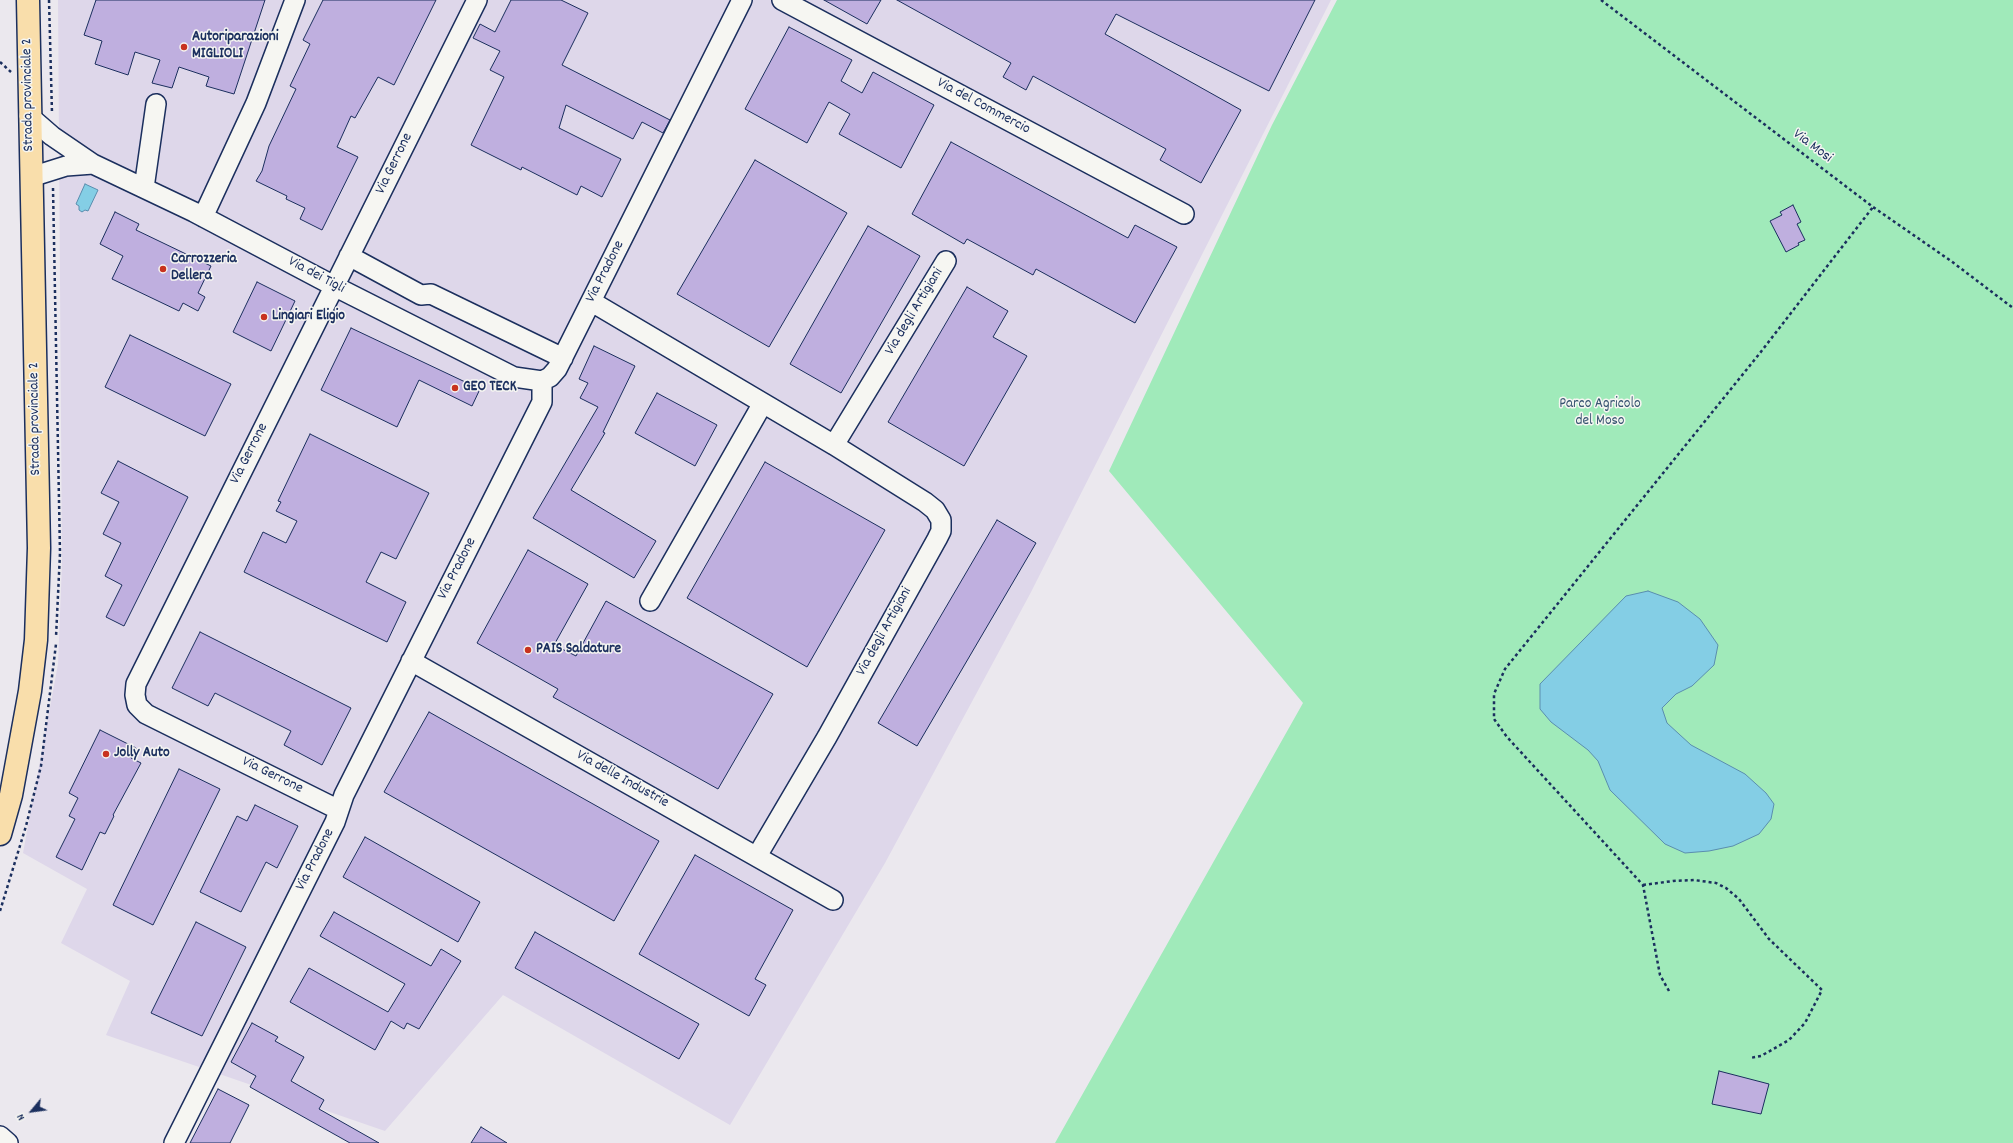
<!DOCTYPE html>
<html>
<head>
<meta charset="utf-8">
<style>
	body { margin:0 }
	#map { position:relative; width:2013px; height:1143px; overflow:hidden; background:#ebe8ee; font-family:Dekko,sans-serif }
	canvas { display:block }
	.north { position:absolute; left:12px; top:1091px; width:40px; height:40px; -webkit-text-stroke:3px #f6f6f2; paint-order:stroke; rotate:241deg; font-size:11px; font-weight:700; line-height:16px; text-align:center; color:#1b2f5e }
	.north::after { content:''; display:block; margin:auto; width:14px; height:18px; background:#1b2f5e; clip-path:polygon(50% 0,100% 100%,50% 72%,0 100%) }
</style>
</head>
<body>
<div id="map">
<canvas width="2013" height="1143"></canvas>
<div class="north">N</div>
</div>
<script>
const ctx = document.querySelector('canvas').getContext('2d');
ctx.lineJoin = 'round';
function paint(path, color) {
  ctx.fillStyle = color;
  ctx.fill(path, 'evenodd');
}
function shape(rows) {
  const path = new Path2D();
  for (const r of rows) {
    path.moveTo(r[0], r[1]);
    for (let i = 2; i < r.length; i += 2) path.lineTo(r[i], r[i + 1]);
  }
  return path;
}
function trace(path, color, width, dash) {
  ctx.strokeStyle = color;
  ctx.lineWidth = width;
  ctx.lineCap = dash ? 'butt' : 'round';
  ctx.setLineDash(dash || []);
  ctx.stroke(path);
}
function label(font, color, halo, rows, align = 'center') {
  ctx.font = font + ' Dekko,sans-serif';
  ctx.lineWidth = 3;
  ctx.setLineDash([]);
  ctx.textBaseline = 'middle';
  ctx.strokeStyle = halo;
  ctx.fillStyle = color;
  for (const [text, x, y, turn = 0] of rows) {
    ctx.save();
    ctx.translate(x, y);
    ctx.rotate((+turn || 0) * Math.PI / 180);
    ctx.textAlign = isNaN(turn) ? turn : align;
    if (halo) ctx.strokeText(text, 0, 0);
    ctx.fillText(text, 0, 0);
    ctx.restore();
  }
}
const built = shape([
	[58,0,1331,0,1030,594,885,863,730,1125,503,995,385,1131,106,1035,130,981,61,943,87,889,23,853,58,664,62,564]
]);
const green = shape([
	[1337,0,2013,0,2013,1143,1055,1143,1303,703,1109,471,1272,125]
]);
const water = shape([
	[85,184,98,190,88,211,85,210,82,212,79,210,79,206,76,204,85,184],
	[1648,591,1678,602,1700,619,1718,645,1714,665,1692,686,1676,694,1662,708,1667,723,1691,745,1745,774,1766,793,1774,804,1771,819,1759,834,1733,846,1709,851,1685,853,1665,844,1610,790,1598,761,1588,750,1551,722,1540,709,1540,684,1626,596,1648,591]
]);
const building = shape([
	[96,0,265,0,234,94,206,86,209,77,179,67,172,88,152,83,160,60,135,52,128,75,95,64,102,41,84,35,96,0],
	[323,0,436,0,394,85,378,77,355,118,351,116,337,147,358,157,322,230,300,219,305,208,286,199,287,196,256,181,262,171,269,146,296,89,290,86,310,44,303,40,323,0],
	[511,0,561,0,588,13,562,65,670,120,663,133,642,122,633,139,566,105,559,128,621,159,602,197,581,186,577,195,522,167,521,170,471,145,504,77,490,70,500,51,473,38,480,24,495,32,511,0],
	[824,0,881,0,867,24,824,0],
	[897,0,1315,0,1269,91,1116,14,1105,34,1241,110,1201,183,1160,160,1166,149,1033,76,1026,90,1003,77,1011,63,897,0],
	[789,27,852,60,841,81,862,93,873,72,934,105,901,168,839,134,850,114,829,102,807,143,745,109,789,27],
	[951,142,1128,238,1135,225,1177,247,1135,323,1036,269,1033,275,967,239,964,244,912,214,951,142],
	[755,160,847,213,769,347,677,294,755,160],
	[1793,205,1801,222,1797,224,1805,240,1798,243,1799,245,1786,252,1770,221,1782,215,1780,212,1793,205],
	[115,212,139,224,136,230,211,266,198,293,205,297,198,311,183,303,179,311,112,279,123,256,100,244,115,212],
	[868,226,920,256,841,393,790,364,868,226],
	[257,282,295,301,271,351,233,332,257,282],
	[967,287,1008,311,993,337,1027,356,964,466,888,422,967,287],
	[351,328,480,389,472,406,419,380,397,427,321,390,351,328],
	[130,335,231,384,205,436,105,387,130,335],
	[594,346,635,366,603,432,605,433,571,490,656,541,634,578,533,518,598,407,580,398,588,383,579,379,594,346],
	[657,393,717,425,695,466,635,433,657,393],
	[310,434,429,493,396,559,381,552,366,582,406,602,387,642,244,572,263,532,286,543,297,521,276,511,281,502,278,501,310,434],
	[118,461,188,497,124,626,106,617,122,585,105,576,121,543,103,534,119,502,101,493,118,461],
	[765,462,885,530,807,667,687,598,765,462],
	[997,520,1036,543,917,746,878,723,997,520],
	[528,550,588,584,554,645,576,656,606,601,773,694,718,789,553,697,558,689,477,643,528,550],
	[200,632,351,708,322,765,284,745,291,731,215,693,208,706,172,688,200,632],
	[429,712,659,841,614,921,384,792,429,712],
	[100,730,136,748,131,758,141,763,113,815,114,816,105,834,100,832,82,870,56,857,75,819,69,816,78,798,69,793,100,730],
	[179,769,220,789,153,925,113,905,179,769],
	[255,805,298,826,277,868,266,862,241,912,200,892,237,816,247,821,255,805],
	[365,837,480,902,458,942,343,877,365,837],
	[695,855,793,910,755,979,766,985,749,1016,639,954,695,855],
	[334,912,431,966,441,949,461,961,419,1029,407,1023,404,1029,391,1021,375,1050,290,1002,309,968,388,1012,405,984,320,936,334,912],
	[196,922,246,947,202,1036,151,1013,196,922],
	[535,932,699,1024,679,1059,515,968,535,932],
	[252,1023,278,1037,275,1041,304,1057,291,1081,324,1100,319,1109,379,1143,350,1143,250,1087,256,1076,231,1062,252,1023],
	[1719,1071,1769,1084,1761,1114,1712,1104,1719,1071],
	[218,1089,249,1105,230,1143,190,1143,218,1089],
	[481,1127,507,1143,471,1143,481,1127]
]);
const path = shape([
	[49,0,52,113],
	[1601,0,1873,207,1951,261,2013,308],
	[0,62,11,72],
	[53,188,60,553,56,637],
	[1643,885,1673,881,1694,880,1716,883,1726,888,1739,899,1769,939,1822,990,1805,1023,1789,1040,1761,1056,1750,1058],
	[0,911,26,826,41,766,56,644],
	[1669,991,1660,975,1643,885,1507,737,1494,719,1494,694,1505,669,1760,353,1873,207]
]);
const minor = shape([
	[782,0,1184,214],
	[29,116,52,136,93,164,194,212,334,286,514,377,542,381],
	[31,177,66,166,93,164],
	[144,188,156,104],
	[203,217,256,103,295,0],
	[349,256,421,295,431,294,563,358],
	[592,302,834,445,925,502,935,510,941,520,941,531,937,539,827,737,757,856],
	[834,445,946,261],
	[650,601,763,403],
	[411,661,833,900],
	[339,810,146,714,137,705,135,695,136,684,477,0],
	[0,1136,8,1143],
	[174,1143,335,822,344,795,542,402,542,381,550,377,557,369,742,0]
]);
const major = shape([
	[0,834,11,795,30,691,36,640,39,548,28,0]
]);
const markers = [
	[184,47,4,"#c8321e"],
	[163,269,4,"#c8321e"],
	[264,317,4,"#c8321e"],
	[455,388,4,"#c8321e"],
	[528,650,4,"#c8321e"],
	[106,754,4,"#c8321e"]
];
const poiNames = [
	["Autoriparazioni",192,38],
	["MIGLIOLI",192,55],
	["Carrozzeria",171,260],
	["Dellera",171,277],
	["Lingiari Eligio",272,317],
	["GEO TECK",463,388],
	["PAIS Saldature",536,650],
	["Jolly Auto",114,754]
];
const streetNames = [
	["Strada provinciale 2",29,95,-91],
	["Via del Commercio",983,107,28],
	["Via Mosi",1812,147,37],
	["Via Gerrone",395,164,-64],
	["Via Pradone",606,272,-63],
	["Via dei Tigli",316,276,28],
	["Via degli Artigiani",915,312,-59],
	["Strada provinciale 2",36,419,-91],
	["Via Gerrone",250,454,-63],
	["Via Pradone",458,569,-63],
	["Via degli Artigiani",885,632,-61],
	["Via Gerrone",272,776,26],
	["Via delle Industrie",622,780,29],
	["Via Pradone",316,860,-63]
];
const parkNames = [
	["Parco Agricolo",1600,405],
	["del Moso",1600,422]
];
paint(built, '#ded7ea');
paint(green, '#a0eaba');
paint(water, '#84cee5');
trace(water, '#5a8eaf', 1);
paint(building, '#bfafdf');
trace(building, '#1b2f5e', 1);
trace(minor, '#1b2f5e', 22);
trace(major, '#1b2f5e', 25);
trace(path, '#1b2f5e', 2.5, [3, 3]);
trace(minor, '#f6f6f2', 19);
trace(major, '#f9deab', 22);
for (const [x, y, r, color] of markers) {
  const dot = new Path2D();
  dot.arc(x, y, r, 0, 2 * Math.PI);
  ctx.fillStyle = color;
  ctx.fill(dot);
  trace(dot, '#f6f6f2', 1.5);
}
label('bold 15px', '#1b2f5e', '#f6f6f2', poiNames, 'left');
label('15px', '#1b2f5e', '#f6f6f2', streetNames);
label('15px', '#365470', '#f6f6f2', parkNames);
</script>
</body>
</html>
